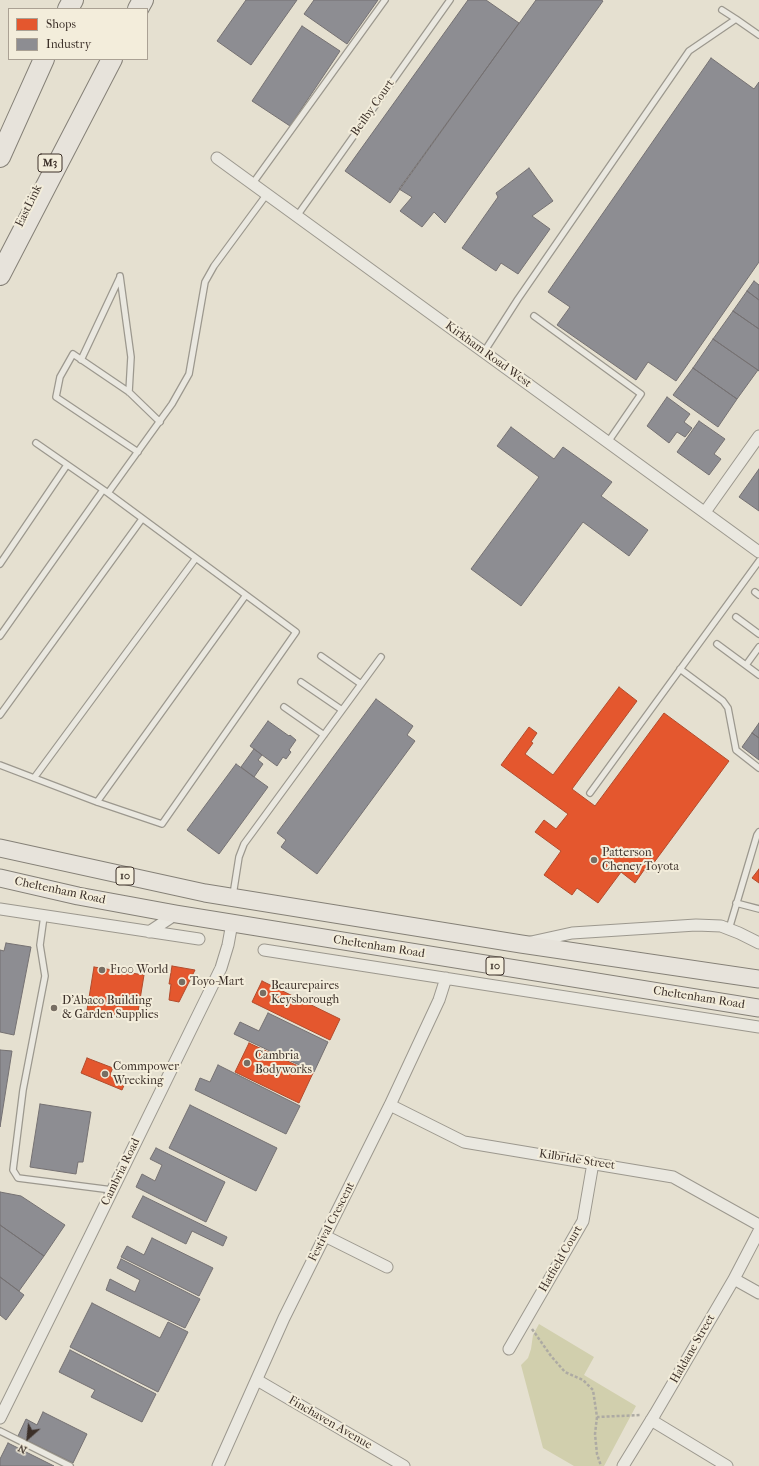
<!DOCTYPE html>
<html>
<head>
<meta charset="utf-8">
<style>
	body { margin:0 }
	#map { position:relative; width:759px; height:1466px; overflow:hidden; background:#e5e0d0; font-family:"IM FELL French Canon",serif }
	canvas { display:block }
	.legend { position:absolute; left:8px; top:8px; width:140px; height:52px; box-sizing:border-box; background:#f3eddb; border:1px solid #aaa194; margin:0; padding:5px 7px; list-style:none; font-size:12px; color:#3c3029 }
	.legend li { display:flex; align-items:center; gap:8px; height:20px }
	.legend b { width:20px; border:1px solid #aaa194 }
	.north { position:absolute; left:8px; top:1418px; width:40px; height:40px; -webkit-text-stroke:3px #f3eddb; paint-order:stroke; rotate:207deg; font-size:11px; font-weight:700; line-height:16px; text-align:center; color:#3c3029 }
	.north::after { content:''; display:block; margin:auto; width:14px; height:18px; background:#3c3029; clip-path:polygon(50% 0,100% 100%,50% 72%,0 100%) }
</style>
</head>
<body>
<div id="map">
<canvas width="759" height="1466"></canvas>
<ul class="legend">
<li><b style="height:11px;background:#e4572e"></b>Shops</li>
<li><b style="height:11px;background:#8d8d92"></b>Industry</li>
</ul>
<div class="north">N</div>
</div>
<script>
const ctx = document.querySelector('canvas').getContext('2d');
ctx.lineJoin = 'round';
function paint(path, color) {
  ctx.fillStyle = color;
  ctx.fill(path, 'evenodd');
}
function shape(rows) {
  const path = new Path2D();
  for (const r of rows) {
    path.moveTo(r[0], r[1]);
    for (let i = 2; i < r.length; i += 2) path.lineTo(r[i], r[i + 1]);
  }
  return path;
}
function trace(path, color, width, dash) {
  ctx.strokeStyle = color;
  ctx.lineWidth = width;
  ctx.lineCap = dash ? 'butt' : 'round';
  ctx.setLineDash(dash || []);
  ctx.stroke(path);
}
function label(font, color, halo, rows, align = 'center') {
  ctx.font = font + ' "IM FELL French Canon",serif';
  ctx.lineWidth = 4;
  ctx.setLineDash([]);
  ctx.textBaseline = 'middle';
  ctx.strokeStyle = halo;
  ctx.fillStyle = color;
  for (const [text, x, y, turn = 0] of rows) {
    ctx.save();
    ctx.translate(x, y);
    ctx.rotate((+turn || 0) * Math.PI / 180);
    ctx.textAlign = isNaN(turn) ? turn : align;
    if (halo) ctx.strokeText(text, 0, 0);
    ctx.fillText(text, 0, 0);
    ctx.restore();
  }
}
const green = shape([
	[539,1324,594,1357,584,1375,636,1406,604,1466,574,1466,543,1448,521,1365,528,1358,531,1349,533,1335]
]);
const shops = shape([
	[619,687,637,701,572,789,595,806,664,713,729,761,647,872,644,870,635,883,621,872,598,903,577,888,572,895,544,875,561,851,535,832,544,820,556,829,568,814,501,765,529,727,537,733,531,742,533,743,525,754,553,775,619,687],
	[759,869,759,883,752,878,759,869],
	[172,966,195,970,179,1002,169,1000,171,984,169,984,172,966],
	[94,967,144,975,137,1018,87,1010,94,967],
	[262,981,340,1019,330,1040,252,1002,262,981],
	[249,1043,313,1073,299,1103,235,1072,249,1043],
	[87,1058,113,1068,110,1074,126,1081,122,1090,81,1073,87,1058]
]);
const industry = shape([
	[246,0,297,0,251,65,217,41,246,0],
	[314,0,378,0,347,44,304,14,314,0],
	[468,0,486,0,519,23,390,203,345,171,468,0],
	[536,0,601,0,603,1,445,223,434,212,422,227,400,211,412,197,399,189,536,0],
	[302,26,340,51,290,126,252,101,302,26],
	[711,58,754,89,759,82,759,262,676,381,648,362,636,380,557,325,570,307,548,292,711,58],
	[529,168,553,201,532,216,550,229,518,274,501,263,496,271,462,248,498,197,496,193,529,168],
	[754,281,759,285,759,300,747,291,754,281],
	[747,291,759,300,759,329,733,311,747,291],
	[733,311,759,329,759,371,713,339,733,311],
	[713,339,758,370,737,399,693,368,713,339],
	[693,368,737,399,718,427,673,395,693,368],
	[667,397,690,414,684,422,692,428,685,437,677,432,669,443,647,426,667,397],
	[699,421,725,439,714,454,721,459,709,475,677,452,699,421],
	[511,427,554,459,563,447,612,482,601,496,648,530,629,556,583,522,521,606,471,569,539,477,497,446,511,427],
	[759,469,759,511,739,497,759,469],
	[376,699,413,726,407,735,415,741,317,874,281,847,286,840,277,833,376,699],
	[268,721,289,736,290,735,296,740,289,750,291,752,286,759,283,757,277,766,250,746,268,721],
	[759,723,759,738,752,733,759,723],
	[752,733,759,738,759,760,742,747,752,733],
	[254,749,262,755,258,760,263,764,254,777,241,767,254,749],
	[236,764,268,787,219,854,187,830,236,764],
	[6,943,31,947,14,1035,0,1032,0,950,4,951,6,943],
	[268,1013,328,1042,314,1072,234,1034,240,1022,259,1031,268,1013],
	[0,1050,12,1051,0,1127,0,1050],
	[218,1065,300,1106,286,1134,195,1090,200,1078,210,1082,218,1065],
	[40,1104,91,1112,83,1162,78,1162,76,1174,30,1167,40,1104],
	[190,1105,277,1148,256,1191,169,1148,190,1105],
	[156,1148,225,1182,206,1222,136,1187,142,1174,155,1181,162,1165,150,1159,156,1148],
	[0,1192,21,1196,65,1225,44,1256,0,1225,0,1192],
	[143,1196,227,1237,223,1246,192,1231,186,1244,132,1217,143,1196],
	[0,1225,44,1256,19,1291,0,1277,0,1225],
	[152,1238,213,1268,199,1296,121,1257,127,1246,144,1255,152,1238],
	[121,1259,200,1299,185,1328,106,1290,110,1279,135,1292,140,1280,117,1268,121,1259],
	[0,1277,24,1295,6,1320,0,1315,0,1277],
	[92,1303,160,1338,168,1322,188,1332,158,1392,70,1347,92,1303],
	[70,1350,156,1394,142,1422,91,1397,95,1390,59,1372,70,1350],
	[43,1412,87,1434,73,1463,18,1436,26,1419,37,1425,43,1412],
	[8,1443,54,1466,0,1466,0,1459,8,1443]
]);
const path = shape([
	[532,1329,551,1356,565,1372,583,1380,593,1390,597,1417,641,1415],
	[597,1417,595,1434,597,1454,601,1466]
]);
const service = shape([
	[722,10,736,19],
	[253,183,385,0],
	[297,216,450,0],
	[120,276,131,357,129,392],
	[534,316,641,394,608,442],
	[484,352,518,299,689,51,736,19,759,35],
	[81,360,120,277],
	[138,452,56,397,60,377,73,354,129,392,160,422],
	[108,493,172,404,189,374,205,282,214,266,267,194],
	[0,564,67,465],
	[755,592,759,595],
	[736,617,759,634],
	[0,636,103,490],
	[717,644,759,675],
	[321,656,361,684],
	[746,665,759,647],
	[680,669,723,701,728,708,736,750,759,768],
	[301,682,342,710],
	[284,707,324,735],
	[0,715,142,519],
	[0,765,97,802,162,824,296,632,108,493,36,443],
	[34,778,196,558],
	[590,793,759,561],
	[97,802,246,595],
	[233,895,239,857,244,844,381,657],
	[736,903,759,909],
	[44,916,40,945,45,976,23,1090,13,1170,18,1178,112,1190],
	[729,929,757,835,759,832],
	[0,1431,70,1466]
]);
const minor = shape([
	[217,158,759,552],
	[705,512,759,436],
	[0,909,199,939],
	[149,932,176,914],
	[531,942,572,933,696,925,721,926,739,933,759,943],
	[264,950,759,1027],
	[390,1105,464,1142,673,1177,759,1225],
	[325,1236,387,1267],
	[734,1279,759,1293],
	[509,1349,583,1221,593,1163],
	[257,1380,404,1466],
	[0,1418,90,1236,221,968,228,945,232,923],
	[651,1420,727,1466],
	[218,1466,284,1318,390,1105,439,1000,446,978],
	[623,1466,655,1414,734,1279,759,1231]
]);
const primary = shape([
	[0,848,205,893,521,944,759,979],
	[0,878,78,896,176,914,759,1008]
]);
const motorway = shape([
	[68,9,73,0],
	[138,9,143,0],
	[0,157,44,59],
	[0,275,112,59]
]);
const markers = [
	[594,860,4,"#776e63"],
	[102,970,4,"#776e63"],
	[182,982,4,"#776e63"],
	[263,993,4,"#776e63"],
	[54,1008,4,"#776e63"],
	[247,1063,4,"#776e63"],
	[105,1074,4,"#776e63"]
];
const shields = [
	[50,163,24],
	[125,876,18],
	[495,966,18]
];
const shieldNames = [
	["M3",50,163],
	["10",125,876],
	["10",495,966]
];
const streetNames = [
	["Beilby Court",373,108,-55],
	["EastLink",29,206,-64],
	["Kirkham Road West",488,355,36],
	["Cheltenham Road",60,891,12],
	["Cheltenham Road",379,947,9],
	["Cheltenham Road",699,998,9],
	["Kilbride Street",577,1160,9],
	["Cambria Road",121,1172,-64],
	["Festival Crescent",332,1222,-63],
	["Hatfield Court",561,1259,-60],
	["Haldane Street",693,1349,-60],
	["Finchaven Avenue",330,1423,30]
];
const poiNames = [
	["Patterson",602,853],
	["Cheney Toyota",602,867],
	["F100 World",110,970],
	["Toyo-Mart",190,982],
	["Beaurepaires",271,986],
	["Keysborough",271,1000],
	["D'Abaco Building",62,1001],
	["& Garden Supplies",62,1015],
	["Cambria",255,1056],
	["Bodyworks",255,1070],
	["Commpower",113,1067],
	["Wrecking",113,1081]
];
paint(green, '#d1cfad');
paint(shops, '#e4572e');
trace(shops, '#b24b2c', 1);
paint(industry, '#8d8d92');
trace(industry, '#757172', 1);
trace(service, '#9c988e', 8);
trace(minor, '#9c988e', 13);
trace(primary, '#858077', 19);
trace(motorway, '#858077', 22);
trace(path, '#adaaa3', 2.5, [3, 2]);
trace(service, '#eae8e0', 5.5);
trace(minor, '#eae8e0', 11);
trace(primary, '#e7e3db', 17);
trace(motorway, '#e7e3db', 20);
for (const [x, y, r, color] of markers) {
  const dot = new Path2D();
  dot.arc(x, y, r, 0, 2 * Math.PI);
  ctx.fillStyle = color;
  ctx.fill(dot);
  trace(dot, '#f3eddb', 1.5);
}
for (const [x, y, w] of shields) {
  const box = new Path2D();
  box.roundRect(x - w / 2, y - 9, w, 18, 3);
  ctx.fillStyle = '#f3eddb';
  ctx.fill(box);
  trace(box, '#3c3029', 1);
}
label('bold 11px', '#3c3029', null, shieldNames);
label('12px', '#3c3029', '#f3eddb', streetNames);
label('12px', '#3c3029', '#f3eddb', poiNames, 'left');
</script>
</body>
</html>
